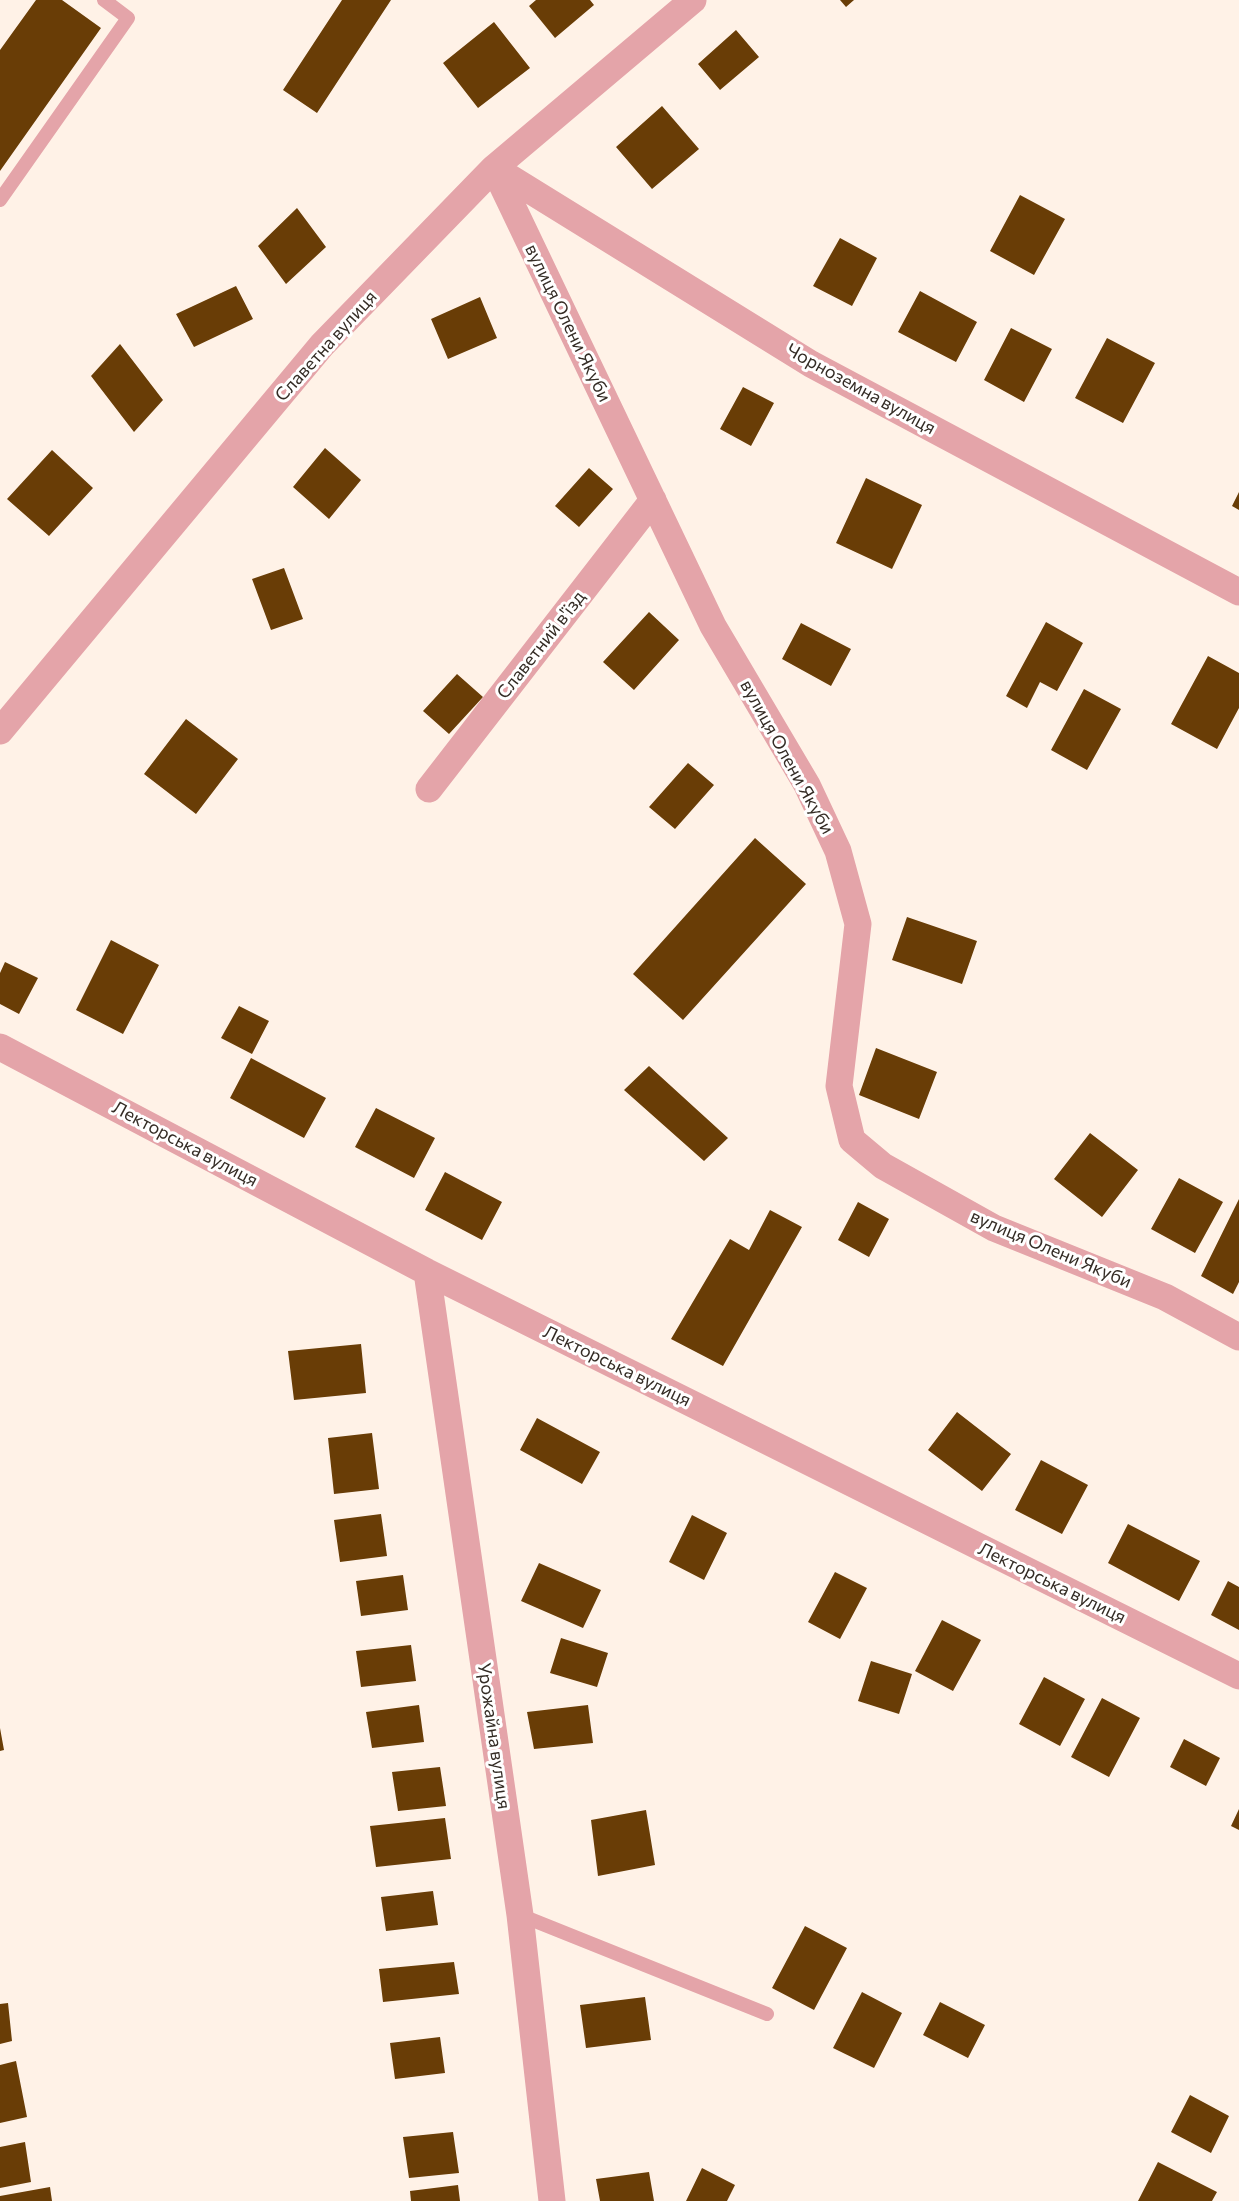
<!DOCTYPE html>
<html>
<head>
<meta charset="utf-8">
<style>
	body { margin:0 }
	canvas { display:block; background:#fff2e7 }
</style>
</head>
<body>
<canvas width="1239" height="2201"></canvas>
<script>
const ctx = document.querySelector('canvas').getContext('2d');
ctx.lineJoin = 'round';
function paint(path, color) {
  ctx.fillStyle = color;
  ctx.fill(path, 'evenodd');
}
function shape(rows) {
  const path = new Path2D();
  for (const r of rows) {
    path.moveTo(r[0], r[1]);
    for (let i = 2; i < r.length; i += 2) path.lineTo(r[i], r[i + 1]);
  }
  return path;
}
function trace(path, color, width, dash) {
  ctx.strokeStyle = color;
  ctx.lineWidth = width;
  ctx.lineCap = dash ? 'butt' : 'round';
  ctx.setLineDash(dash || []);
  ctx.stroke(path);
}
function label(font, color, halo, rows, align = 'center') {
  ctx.font = font + ' Commissioner,sans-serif';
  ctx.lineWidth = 6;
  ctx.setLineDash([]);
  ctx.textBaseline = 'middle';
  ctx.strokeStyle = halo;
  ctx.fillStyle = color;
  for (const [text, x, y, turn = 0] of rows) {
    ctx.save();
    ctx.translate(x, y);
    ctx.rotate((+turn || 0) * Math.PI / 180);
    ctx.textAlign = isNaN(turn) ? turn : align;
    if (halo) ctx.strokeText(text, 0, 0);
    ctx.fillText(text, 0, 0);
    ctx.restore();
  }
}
const building = shape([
	[36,0,62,0,101,28,0,171,0,50],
	[342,0,391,0,317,113,283,90],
	[536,0,590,0,594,5,555,38,529,6],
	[840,0,854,0,846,7],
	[494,22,530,68,478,108,443,63],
	[736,30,759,57,720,90,698,64],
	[662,106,699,149,652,189,616,147],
	[1020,195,1065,219,1034,275,990,251],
	[297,208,326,247,286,284,258,246],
	[840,238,877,258,852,306,813,286],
	[236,286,253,319,194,347,176,314],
	[920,291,977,322,956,362,898,332],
	[480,297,497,338,448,359,431,319],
	[1011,328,1052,349,1024,402,984,380],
	[1107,338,1155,363,1123,423,1075,398],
	[120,344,163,400,134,432,91,376],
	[743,387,774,403,751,446,720,429],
	[325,448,361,480,329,519,293,487],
	[52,450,93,488,49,536,7,499],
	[589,468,613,489,579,527,555,506],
	[866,478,922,505,892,569,836,543],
	[1239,492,1239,510,1232,506],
	[284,568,303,619,271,630,252,579],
	[649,612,679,640,634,690,603,662],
	[1046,622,1083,643,1057,691,1040,682,1027,708,1006,696],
	[801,623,851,649,831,686,782,659],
	[1208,656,1239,673,1239,708,1217,749,1171,724],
	[457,674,483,697,449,734,423,711],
	[1084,689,1121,709,1087,770,1051,750],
	[186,719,238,759,196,814,144,774],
	[688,763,714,785,675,829,649,807],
	[755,838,806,884,683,1020,633,974],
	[907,917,977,941,962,984,892,960],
	[111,940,159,965,123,1034,76,1010],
	[5,962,38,978,19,1014,0,1004,0,973],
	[239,1006,269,1021,252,1054,221,1038],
	[876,1048,937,1072,919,1119,859,1095],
	[251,1058,326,1098,304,1138,230,1098],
	[649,1066,728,1138,704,1161,624,1090],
	[376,1108,435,1138,414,1178,355,1147],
	[1090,1133,1138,1170,1102,1217,1054,1179],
	[445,1172,502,1202,482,1240,425,1210],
	[1179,1178,1223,1202,1195,1253,1151,1229],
	[1239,1199,1239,1282,1233,1294,1201,1276],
	[858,1202,889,1219,869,1257,838,1240],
	[770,1210,802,1227,723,1366,671,1339,730,1239,749,1250],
	[361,1344,366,1393,294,1400,288,1351],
	[957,1412,1011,1454,982,1491,928,1450],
	[537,1418,600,1452,582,1484,520,1450],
	[372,1433,379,1489,334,1494,328,1438],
	[1041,1460,1088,1485,1062,1534,1015,1510],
	[381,1514,387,1556,340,1562,334,1520],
	[692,1515,727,1533,704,1580,669,1562],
	[1128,1524,1200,1561,1179,1601,1108,1563],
	[539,1563,601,1590,583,1628,521,1601],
	[835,1572,867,1588,840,1639,808,1622],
	[403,1575,408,1610,361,1616,356,1581],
	[1228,1581,1239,1587,1239,1630,1211,1615],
	[942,1620,981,1640,953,1691,915,1671],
	[561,1638,608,1653,597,1687,550,1673],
	[411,1645,416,1681,361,1687,356,1651],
	[871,1661,912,1674,899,1714,858,1701],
	[1044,1677,1085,1699,1060,1746,1019,1724],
	[1102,1698,1140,1718,1109,1777,1071,1757],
	[419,1705,424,1742,372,1748,366,1712],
	[588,1705,593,1743,534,1749,527,1712],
	[0,1728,4,1750,0,1751],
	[1184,1739,1220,1758,1206,1786,1170,1767],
	[440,1767,446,1806,398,1811,392,1772],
	[1239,1809,1239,1830,1231,1826],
	[646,1810,655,1865,598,1876,591,1820],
	[445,1818,451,1859,376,1867,370,1826],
	[433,1891,438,1925,386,1931,381,1897],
	[805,1926,847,1948,814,2010,772,1988],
	[454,1962,459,1994,383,2002,379,1969],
	[862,1992,902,2013,874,2068,833,2048],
	[645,1997,651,2040,586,2048,580,2005],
	[940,2002,985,2025,968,2058,923,2035],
	[8,2003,12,2041,0,2044,0,2004],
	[440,2037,445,2073,395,2079,390,2043],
	[16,2061,27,2117,0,2123,0,2065],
	[1190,2095,1229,2116,1211,2153,1171,2132],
	[453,2132,459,2173,409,2178,403,2137],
	[25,2142,31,2182,0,2188,0,2147],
	[1158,2162,1217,2192,1212,2201,1138,2201],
	[702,2168,735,2185,727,2201,686,2201],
	[649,2172,654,2201,600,2201,596,2179],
	[458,2185,460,2201,411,2201,410,2191],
	[50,2187,52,2201,0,2201,0,2196]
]);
const service = shape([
	[0,200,128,18,104,0],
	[520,1915,767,2014]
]);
const minor = shape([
	[494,168,713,626,807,785,838,851,858,924,839,1086,852,1140,883,1166,994,1228,1165,1297,1239,1337],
	[494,168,811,364,1239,592],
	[0,731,322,345,494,168,693,0],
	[429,789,653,500],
	[0,1047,427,1272,1239,1676],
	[427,1272,520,1915,552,2201]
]);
const streetNames = [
	["вулиця Олени Якуби",568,323,64],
	["Славетна вулиця",326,346,-48],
	["Чорноземна вулиця",861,389,29],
	["Славетний в'їзд",541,645,-52],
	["вулиця Олени Якуби",787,757,61],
	["Лекторська вулиця",185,1144,28],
	["вулиця Олени Якуби",1051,1249,23],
	["Лекторська вулиця",617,1366,26],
	["Лекторська вулиця",1052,1583,26],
	["Урожайна вулиця",494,1736,82]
];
paint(building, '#693d06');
trace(service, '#e4a4a9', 14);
trace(minor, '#e4a4a9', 27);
label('18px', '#342c25', '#fff', streetNames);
</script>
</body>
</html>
